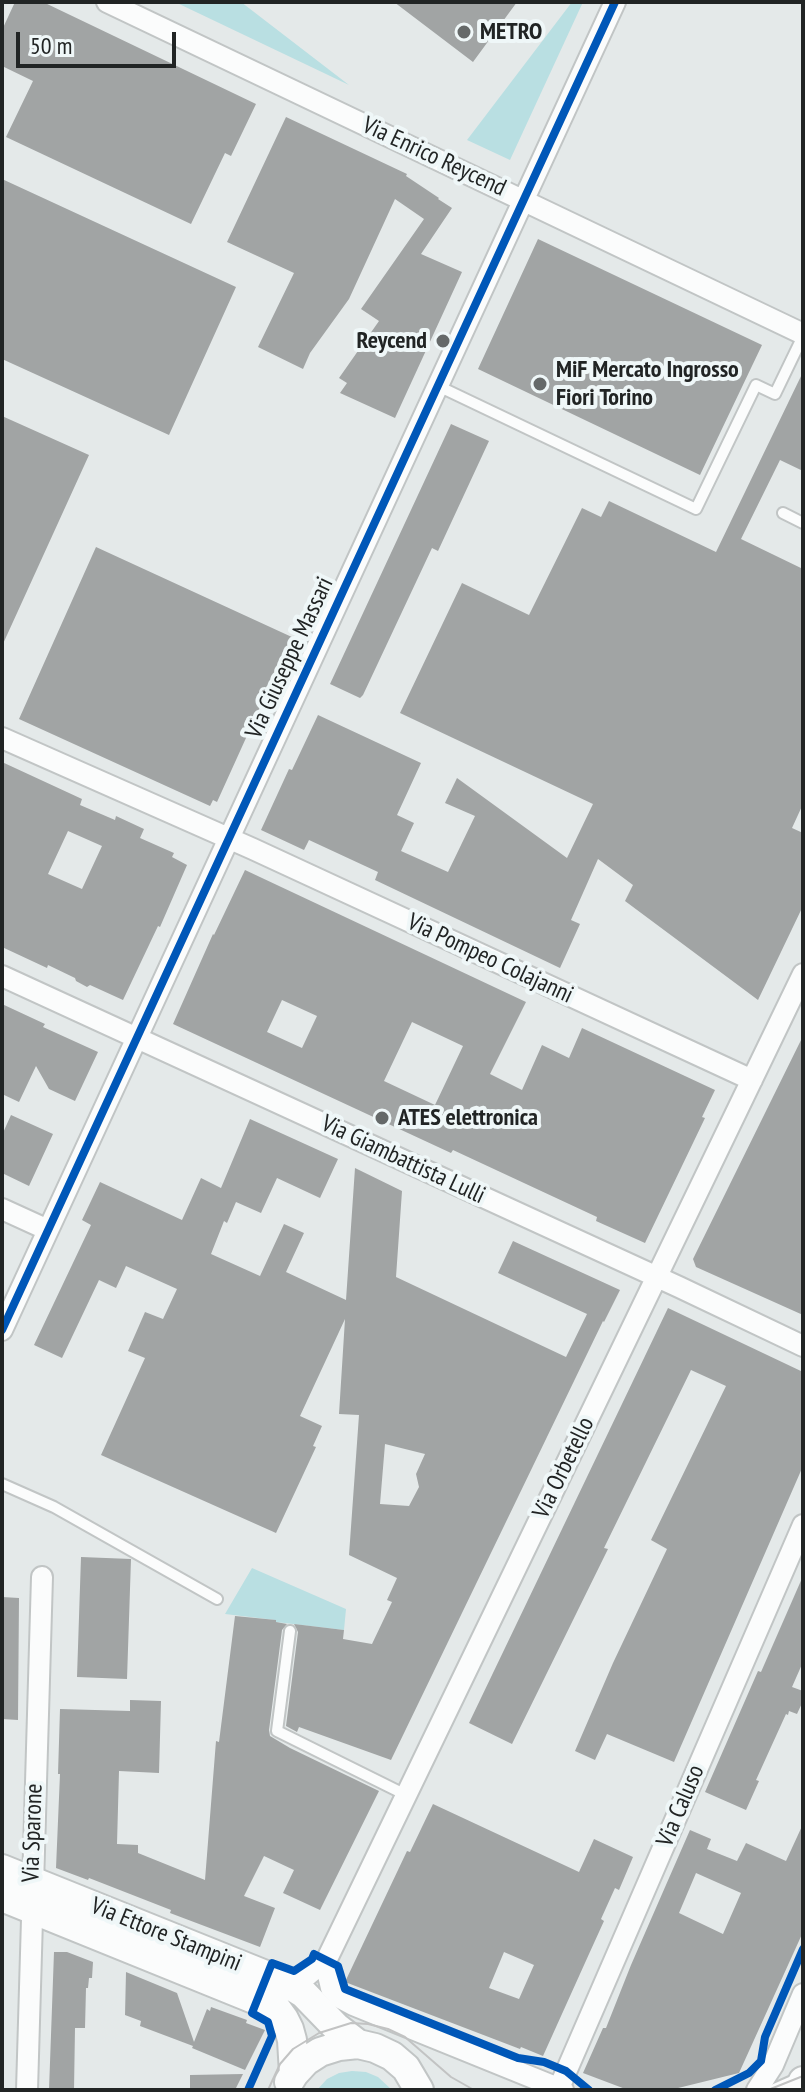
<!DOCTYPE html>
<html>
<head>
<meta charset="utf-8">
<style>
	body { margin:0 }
	#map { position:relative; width:805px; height:2092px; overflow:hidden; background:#e4e9e9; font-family:"PT Sans Narrow",sans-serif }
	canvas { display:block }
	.frame { position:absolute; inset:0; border:4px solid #212424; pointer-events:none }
	.scale { position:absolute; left:16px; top:32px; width:160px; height:36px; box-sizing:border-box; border:4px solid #212424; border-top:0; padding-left:10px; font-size:24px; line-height:28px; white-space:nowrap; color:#212424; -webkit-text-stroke:6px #eff7f8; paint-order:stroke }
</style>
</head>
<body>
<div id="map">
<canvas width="805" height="2092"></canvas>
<div class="frame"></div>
<div class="scale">50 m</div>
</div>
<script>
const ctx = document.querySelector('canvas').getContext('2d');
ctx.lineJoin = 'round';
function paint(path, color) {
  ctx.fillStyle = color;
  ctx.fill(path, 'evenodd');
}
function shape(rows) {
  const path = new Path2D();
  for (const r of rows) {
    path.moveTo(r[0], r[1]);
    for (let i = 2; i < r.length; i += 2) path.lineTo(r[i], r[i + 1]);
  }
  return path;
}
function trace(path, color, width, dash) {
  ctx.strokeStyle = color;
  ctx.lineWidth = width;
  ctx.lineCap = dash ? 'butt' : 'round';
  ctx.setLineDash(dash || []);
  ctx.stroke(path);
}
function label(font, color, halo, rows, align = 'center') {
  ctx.font = font + ' "PT Sans Narrow",sans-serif';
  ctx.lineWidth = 8;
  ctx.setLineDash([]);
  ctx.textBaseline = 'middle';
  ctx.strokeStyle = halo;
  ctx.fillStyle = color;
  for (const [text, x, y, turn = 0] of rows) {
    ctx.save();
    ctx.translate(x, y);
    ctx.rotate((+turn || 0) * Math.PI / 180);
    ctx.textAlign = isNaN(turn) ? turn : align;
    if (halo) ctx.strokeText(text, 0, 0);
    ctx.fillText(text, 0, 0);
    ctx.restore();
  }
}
const green = shape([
	[175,2,241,2,349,85],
	[572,2,583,2,510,160,467,140],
	[252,1568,346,1609,344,1630,276,1622,275,1620,225,1614],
	[352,2071,366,2072,378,2077,392,2090,317,2090,327,2079,339,2073]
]);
const building = shape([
	[15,2,43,2,256,104,231,156,225,153,191,224,6,137,33,81,2,66,2,30],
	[394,2,517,2,473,62],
	[286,117,407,174,406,176,439,198,438,199,452,208,421,254,462,272,395,418,340,393,347,383,339,378,379,321,361,309,424,219,395,199,349,299,310,353,303,369,258,347,294,273,227,242],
	[2,179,236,287,169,435,2,359],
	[538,239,762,345,700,475,478,369],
	[803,372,803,471,780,460,741,539,803,569,803,804,792,828,803,833,803,906,758,1000,625,901,633,885,598,859,571,920,580,924,560,968,375,880,378,872,309,840,304,850,261,830,289,769,292,770,318,715,421,763,397,815,414,823,401,851,448,872,475,816,445,803,457,778,567,858,593,804,400,713,462,583,529,615,582,508,601,517,609,501,716,552],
	[2,416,89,455,2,646],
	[451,424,489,441,438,551,432,548,363,695,360,698,330,684],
	[96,547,294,638,268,697,265,696,217,802,213,800,210,806,19,719],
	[2,762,82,799,80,805,115,820,116,816,144,829,140,838,174,853,172,857,187,865,160,927,158,926,123,1000,90,985,87,987,76,981,75,978,48,965,47,968,2,947],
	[68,831,102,846,82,889,48,874],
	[245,870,526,1002,490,1074,522,1090,542,1045,569,1058,582,1028,715,1090,702,1117,705,1118,645,1243,596,1221,597,1217,453,1150,451,1153,173,1024,213,934,214,935],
	[282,1000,317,1016,302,1048,267,1032],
	[412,1022,463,1046,435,1105,384,1081],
	[2,1004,45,1024,43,1027,98,1052,75,1101,49,1089,36,1066,19,1102,2,1094],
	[803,1036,803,1315,696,1267,693,1259],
	[11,1115,53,1134,29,1186,2,1173,2,1135],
	[250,1119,338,1159,320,1198,277,1178,261,1213,236,1202,227,1223,224,1221,211,1254,260,1276,284,1224,304,1233,286,1272,346,1300,355,1168,402,1191,396,1277,566,1357,587,1314,498,1273,513,1241,620,1290,604,1322,603,1321,391,1760,299,1727,297,1732,286,1726,298,1632,294,1624,344,1630,343,1639,372,1644,392,1602,387,1600,397,1578,349,1555,359,1415,339,1414,345,1319,300,1416,322,1426,313,1446,316,1447,276,1533,101,1455,145,1358,128,1351,145,1312,163,1319,177,1289,126,1266,116,1288,99,1280,62,1358,34,1345,91,1225,82,1220,100,1182,182,1220,201,1178,221,1188],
	[385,1444,425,1454,416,1474,419,1487,409,1506,380,1504],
	[668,1308,803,1372,803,1466,674,1762,607,1734,595,1760,575,1751,613,1663,667,1549,651,1540,726,1386,691,1370,604,1548,608,1549,512,1744,469,1723],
	[81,1557,131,1559,127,1679,77,1677],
	[803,1576,803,1662,792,1687,803,1691,803,1701,797,1714,789,1711,788,1715,786,1714,756,1780,759,1781,746,1810,705,1792,758,1671,761,1672],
	[2,1597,19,1598,18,1720,2,1719],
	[235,1616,276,1620,276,1622,287,1624,282,1630,269,1730,270,1736,290,1748,379,1791,320,1910,283,1893,294,1870,264,1856,244,1896,275,1908,260,1947,170,1913,171,1910,89,1878,88,1880,56,1868,60,1774,58,1774,60,1709,130,1711,130,1700,161,1701,159,1773,119,1771,117,1844,138,1845,138,1853,205,1880,216,1741,219,1742],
	[433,1804,579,1872,594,1839,633,1857,619,1890,615,1888,601,1919,604,1921,589,1954,543,2056,521,2047,520,2049,345,1982,407,1851,410,1852],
	[504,1952,534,1965,519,1999,489,1988],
	[803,1824,803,1932,739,2073,670,2090,628,2090,583,2073,603,2028,606,2028,631,1965,690,1830,711,1839,707,1849,737,1861,746,1843,786,1861],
	[696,1873,741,1893,723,1934,679,1913],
	[54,1952,67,1952,93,1962,92,1978,89,1978,88,1988,86,1988,85,2028,75,2028,74,2090,49,2090],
	[126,1972,177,1993,194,2042,207,2009,210,2011,211,2007,247,2020,246,2023,265,2030,245,2070,192,2048,193,2046,140,2026,141,2021,125,2015],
	[243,2074,235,2090,190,2090,190,2075]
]);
const service = shape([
	[438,386,696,509,756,385,775,394,803,336],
	[783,513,803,523],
	[2,1484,54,1507,217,1599],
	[290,1631,277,1731,406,1795],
	[772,2090,797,2079]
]);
const minor = shape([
	[107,2,803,334],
	[2,738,253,849,752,1080],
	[2,976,679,1287,803,1346],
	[2,1209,48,1230],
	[2,1330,615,2],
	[325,1962,331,1988,340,1998,353,2005,563,2090],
	[288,1984,303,1979,327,1959,803,974],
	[559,2088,803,1525],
	[27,2090,42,1577],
	[757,2090,773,2065,803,1994]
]);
const secondary = shape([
	[2,1869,288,1984,304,1994,336,2027,358,2044],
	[2,1897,276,2008,284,2019,289,2029,292,2040,294,2074],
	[289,2082,294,2074,306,2061,320,2052,339,2046,358,2044,375,2048,392,2056,406,2068,419,2090],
	[799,2090,803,2081]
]);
const tram = shape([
	[268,2090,280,2064,293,2049,319,2033,351,2023,368,2024,388,2029,405,2037,451,2077,474,2090],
	[768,2090,803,2076]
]);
const cycleway = shape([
	[2,1330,615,2],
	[248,2090,272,2036,268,2022,252,2013,272,1963,294,1971,312,1959,314,1954,338,1966,345,1989,518,2058,544,2062,566,2071,589,2090],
	[715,2090,749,2073,761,2061,765,2037,803,1949]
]);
const markers = [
	[464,32,8,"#656969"],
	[443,341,8,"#656969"],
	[540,384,8,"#656969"],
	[382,1118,8,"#656969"]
];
const poiNames = [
	["METRO",480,32],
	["Reycend",427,341,"right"],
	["MiF Mercato Ingrosso",556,370],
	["Fiori Torino",556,398],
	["ATES elettronica",398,1118]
];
const streetNames = [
	["Via Enrico Reycend",434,157,25],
	["Via Giuseppe Massari",290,658,-65],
	["Via Pompeo Colajanni",490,959,25],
	["Via Giambattista Lulli",403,1160,25],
	["Via Orbetello",564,1468,-64],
	["Via Caluso",681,1806,-67],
	["Via Sparone",33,1833,-88],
	["Via Ettore Stampini",166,1935,22]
];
paint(green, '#b9dfe2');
paint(building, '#a1a4a4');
trace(service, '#c1c5c5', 14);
trace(minor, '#c1c5c5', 24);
trace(secondary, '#c1c5c5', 32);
trace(service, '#fbfcfc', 10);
trace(minor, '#fbfcfc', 20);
trace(secondary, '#fbfcfc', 28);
trace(tram, '#c2c3c3', 2);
trace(cycleway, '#0057b8', 8);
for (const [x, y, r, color] of markers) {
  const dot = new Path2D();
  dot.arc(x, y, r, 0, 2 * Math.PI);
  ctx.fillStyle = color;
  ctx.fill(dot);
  trace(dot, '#eff7f8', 3);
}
label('bold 24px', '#212424', '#eff7f8', poiNames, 'left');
label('24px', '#212424', '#eff7f8', streetNames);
</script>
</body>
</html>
